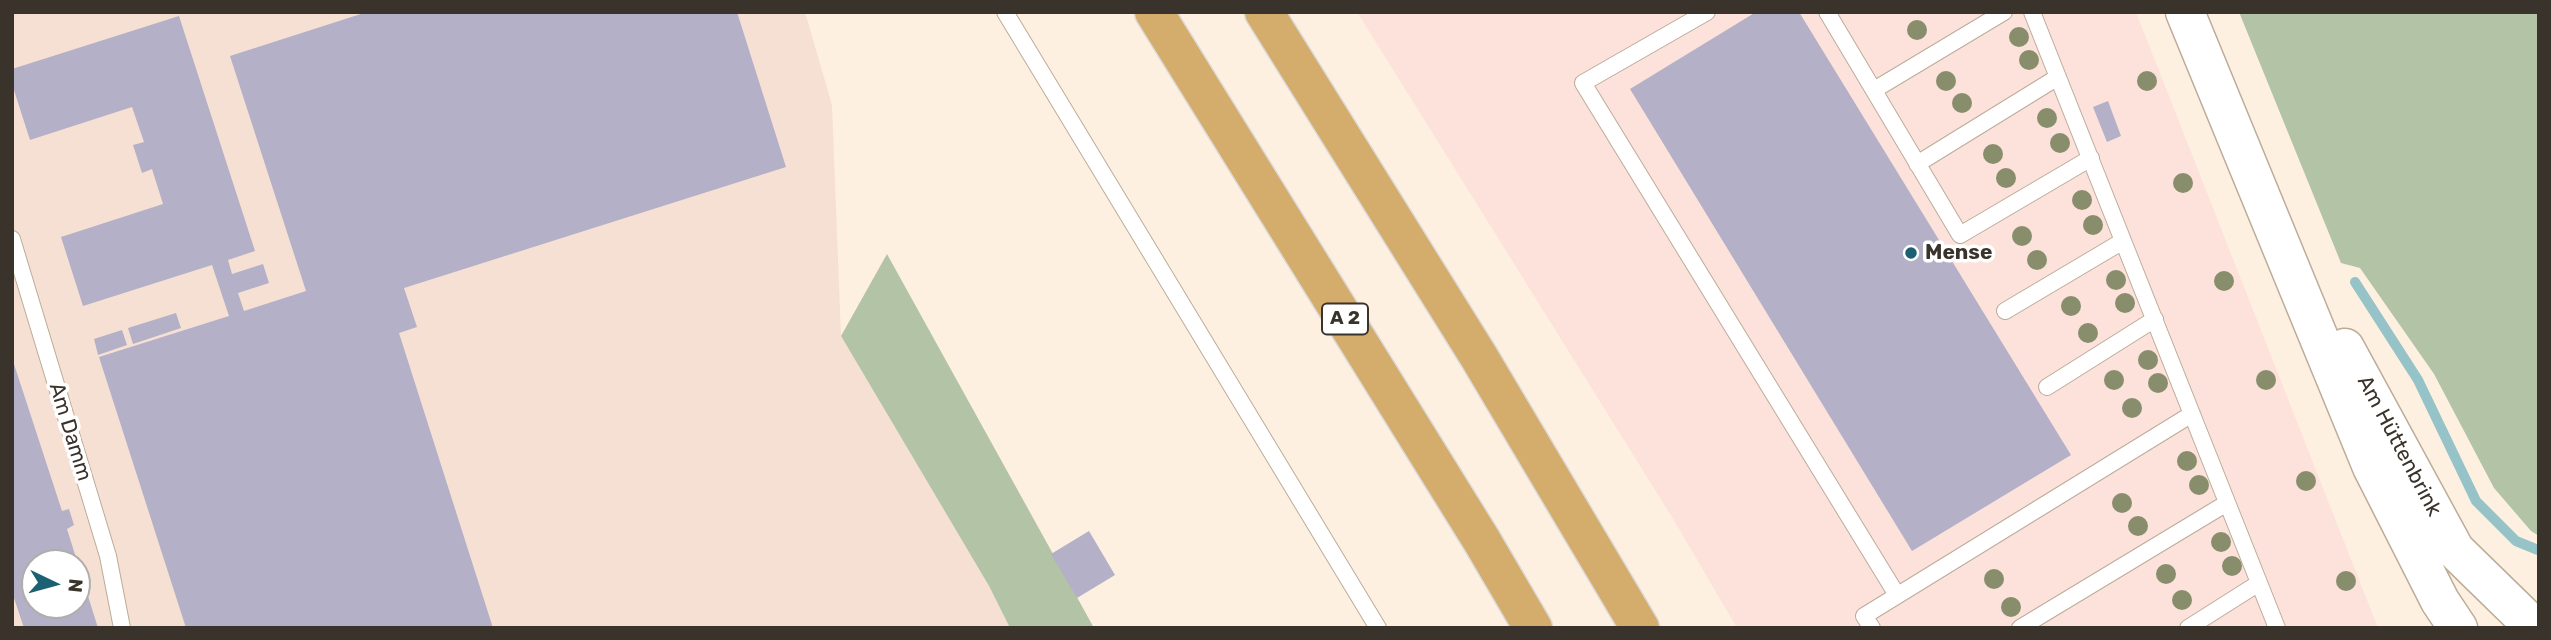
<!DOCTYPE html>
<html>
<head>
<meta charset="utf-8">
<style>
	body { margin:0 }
	#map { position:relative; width:2551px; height:640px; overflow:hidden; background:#fef0e0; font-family:Rubik,sans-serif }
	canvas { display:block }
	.frame { position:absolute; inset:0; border:14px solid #3a332c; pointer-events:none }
	.north { position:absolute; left:21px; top:549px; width:70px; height:70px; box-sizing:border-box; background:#fff; border:2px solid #b0adab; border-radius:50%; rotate:95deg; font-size:19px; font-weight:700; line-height:28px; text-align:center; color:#3a332c }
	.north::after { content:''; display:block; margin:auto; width:24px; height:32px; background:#1c6073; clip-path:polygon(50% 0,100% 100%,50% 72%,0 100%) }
</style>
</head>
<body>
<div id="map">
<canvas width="2551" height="640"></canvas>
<div class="frame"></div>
<div class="north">N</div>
</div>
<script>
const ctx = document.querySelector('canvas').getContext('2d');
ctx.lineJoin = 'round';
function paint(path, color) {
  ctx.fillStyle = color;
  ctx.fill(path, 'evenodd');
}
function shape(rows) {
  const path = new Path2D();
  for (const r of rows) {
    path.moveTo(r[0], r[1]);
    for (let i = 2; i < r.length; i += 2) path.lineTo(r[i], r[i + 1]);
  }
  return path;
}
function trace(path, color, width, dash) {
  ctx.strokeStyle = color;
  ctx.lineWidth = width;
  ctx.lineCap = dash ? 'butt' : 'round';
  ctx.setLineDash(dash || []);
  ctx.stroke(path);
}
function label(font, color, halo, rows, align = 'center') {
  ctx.font = font + ' Rubik,sans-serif';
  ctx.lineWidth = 7;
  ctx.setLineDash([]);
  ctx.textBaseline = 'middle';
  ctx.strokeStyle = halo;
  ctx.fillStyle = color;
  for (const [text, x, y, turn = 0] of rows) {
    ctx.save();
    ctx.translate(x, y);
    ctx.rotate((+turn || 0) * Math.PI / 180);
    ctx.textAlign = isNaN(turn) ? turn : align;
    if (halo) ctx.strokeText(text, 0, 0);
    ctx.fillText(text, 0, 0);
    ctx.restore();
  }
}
const commercial = shape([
	[1357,12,2136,12,2378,628,1737,628,1675,522]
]);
const industrial = shape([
	[12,12,805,12,832,105,841,336,989,586,1010,628,12,628],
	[35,563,77,563,77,605,35,605]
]);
const forest = shape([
	[2239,12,2539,12,2539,536,2531,531,2494,488,2434,374,2360,268,2341,263],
	[887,254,1094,628,1010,628,989,586,841,336]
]);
const stream = shape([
	[2355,282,2418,380,2476,501,2516,541,2538,550]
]);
const building = shape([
	[367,12,737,12,786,167,404,288,417,327,399,333,493,628,186,628,99,357,229,316,212,265,83,306,61,237,163,204,152,169,142,173,133,145,144,142,132,107,30,140,12,84,12,69,179,16,255,251,228,260,232,274,263,264,269,283,238,293,244,311,306,291,230,56],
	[1756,12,1799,12,2071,455,1912,551,1630,89],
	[2108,101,2121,136,2107,142,2093,107],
	[176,313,181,328,133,344,128,328],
	[122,330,127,345,98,355,94,339],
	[12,358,62,511,69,509,74,525,67,529,98,628,24,628,12,592],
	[35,563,77,563,77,605,35,605],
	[1089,531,1115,575,1077,598,1051,554]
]);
const service = shape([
	[1005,12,1378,628],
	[1707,12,1583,83,1897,595],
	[1827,12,1960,235,2091,158],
	[2032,12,2277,628],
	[1874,90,2004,12],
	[1917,164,2058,77],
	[12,239,108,556,122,628],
	[2005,311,2123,241],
	[2047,387,2155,319],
	[1872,628,1864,616,2192,414],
	[2020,628,2227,503],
	[2188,628,2259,583]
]);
const tertiary = shape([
	[2185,12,2372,467,2440,601,2458,628],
	[2345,348,2455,550,2535,628]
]);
const motorway = shape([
	[1154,12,1482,541,1533,628],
	[1264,12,1479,357,1640,628]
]);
const trees = [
	[1917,30],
	[2019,37],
	[2029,60],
	[1946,81],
	[2147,81],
	[1962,103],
	[2047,118],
	[2060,143],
	[1993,154],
	[2006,178],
	[2183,183],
	[2082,200],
	[2093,225],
	[2022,236],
	[2037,260],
	[2116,280],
	[2224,281],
	[2125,303],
	[2071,306],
	[2088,333],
	[2148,360],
	[2114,380],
	[2266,380],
	[2158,383],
	[2132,408],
	[2187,461],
	[2306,481],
	[2199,485],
	[2122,503],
	[2138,526],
	[2221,542],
	[2232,566],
	[2166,574],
	[1994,579],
	[2346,581],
	[2182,600],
	[2011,607]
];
const markers = [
	[1911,253,7,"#1c6073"]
];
const shields = [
	[1345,319,46]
];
const shieldNames = [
	["A 2",1345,319]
];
const poiNames = [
	["Mense",1925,253]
];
const streetNames = [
	["Am Damm",70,432,73],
	["Am Hüttenbrink",2399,446,62]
];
paint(commercial, '#fce2db');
paint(industrial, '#f6e0d3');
paint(forest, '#b2c4a5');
trace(stream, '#96c3c8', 10);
paint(building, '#b3b0c7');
trace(service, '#bcac99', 18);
trace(tertiary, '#bcac99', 41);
trace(motorway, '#dcdad9', 41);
trace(service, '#fff', 16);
trace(tertiary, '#fff', 38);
trace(motorway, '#d4ad6d', 38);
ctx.fillStyle = '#888e6c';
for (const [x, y] of trees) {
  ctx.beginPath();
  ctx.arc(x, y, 10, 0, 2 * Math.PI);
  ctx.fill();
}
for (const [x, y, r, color] of markers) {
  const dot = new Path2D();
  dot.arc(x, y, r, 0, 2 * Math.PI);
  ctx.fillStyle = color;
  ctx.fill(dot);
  trace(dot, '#fff', 2.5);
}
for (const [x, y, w] of shields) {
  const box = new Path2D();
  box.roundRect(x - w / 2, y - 15.5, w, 31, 5);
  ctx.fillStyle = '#fff';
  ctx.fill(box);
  trace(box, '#3a332c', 2);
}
label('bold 19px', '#3a332c', null, shieldNames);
label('bold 21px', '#3a332c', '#fff', poiNames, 'left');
label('21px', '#3a332c', '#fff', streetNames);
</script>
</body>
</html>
